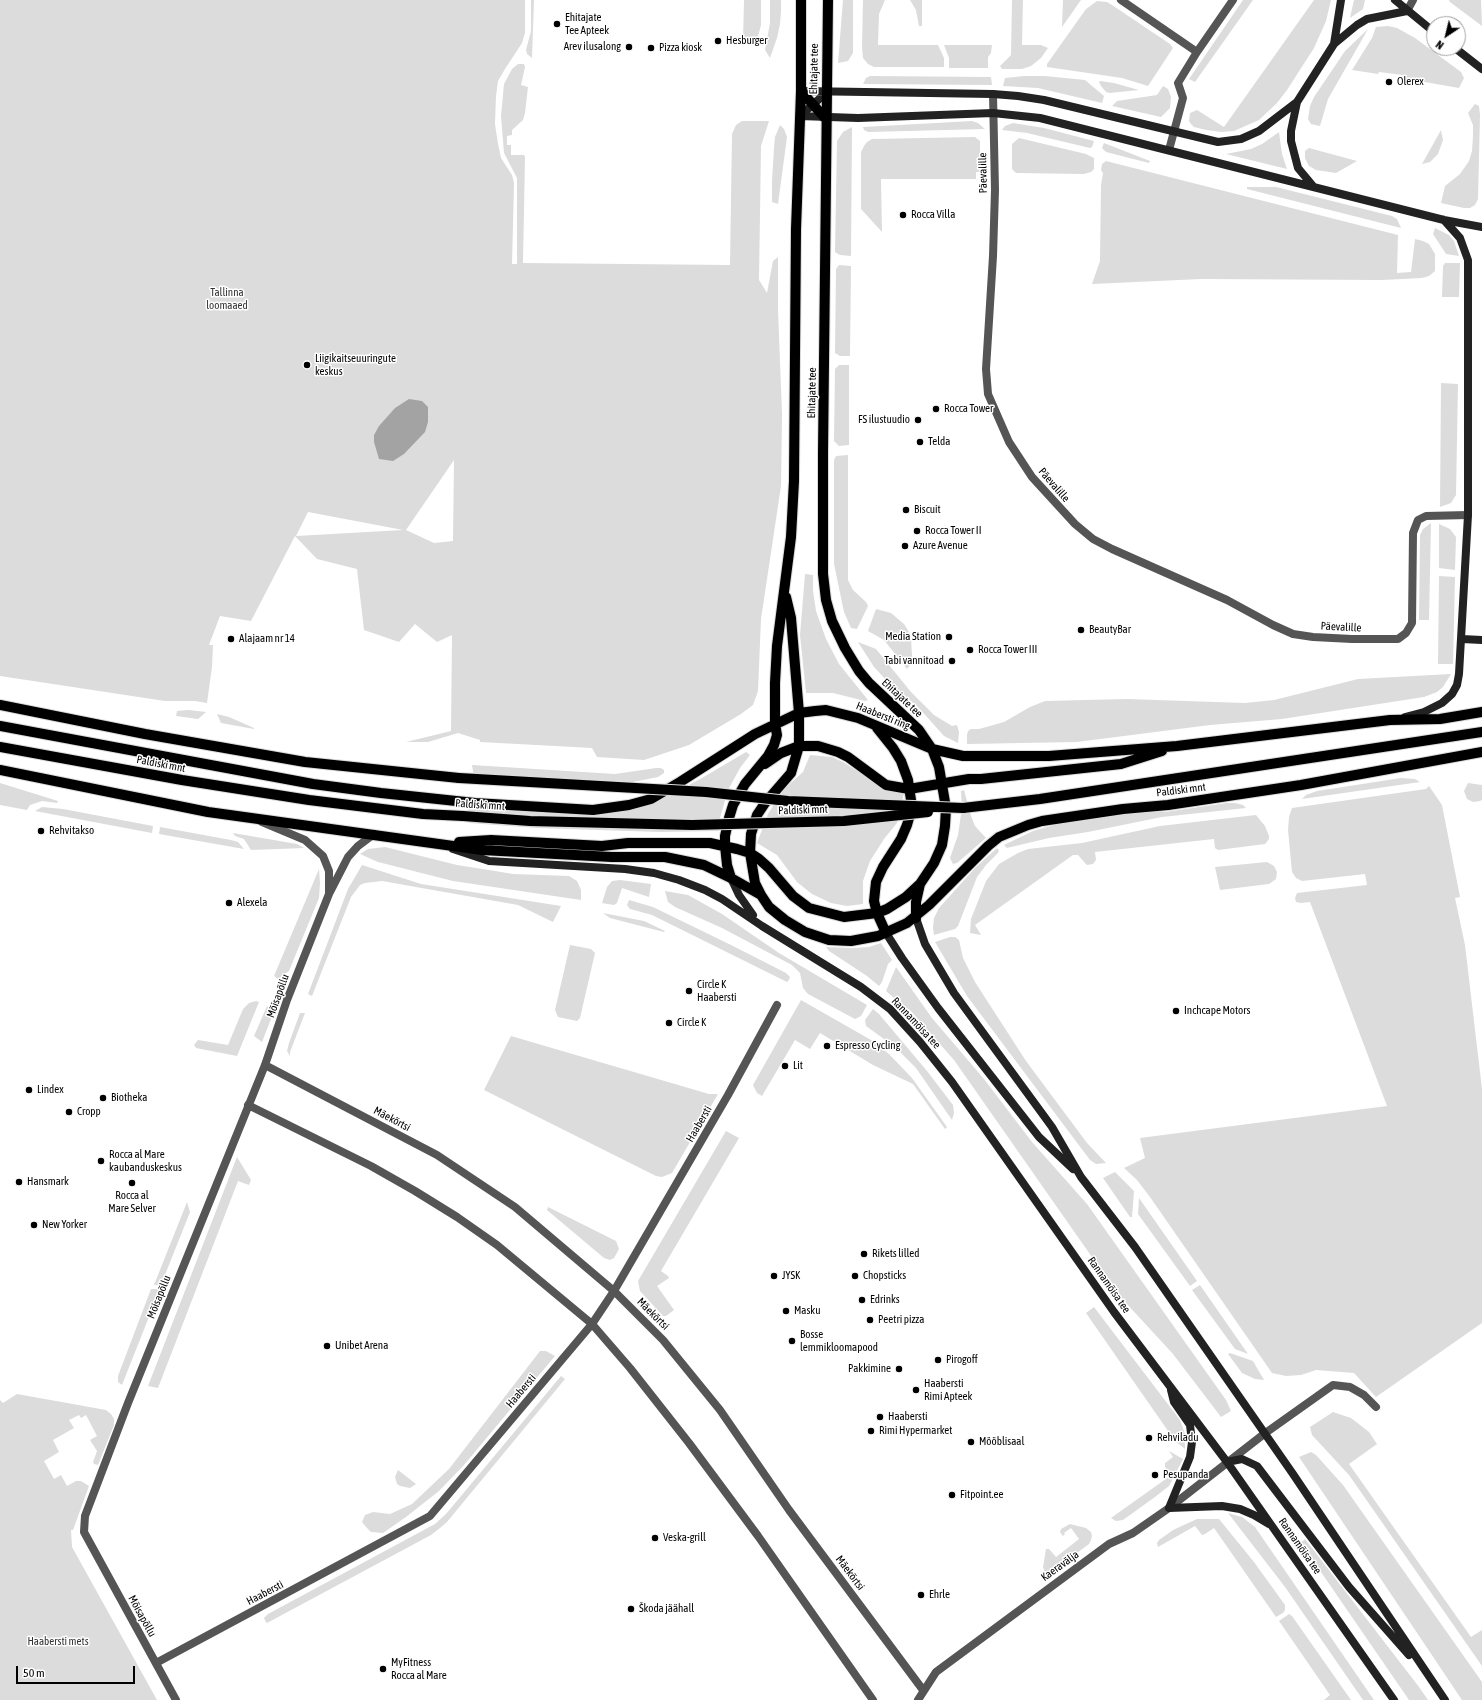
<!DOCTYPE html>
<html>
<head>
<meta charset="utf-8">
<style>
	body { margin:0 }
	#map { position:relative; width:1482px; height:1700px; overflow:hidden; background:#fff; font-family:"Asap Condensed",sans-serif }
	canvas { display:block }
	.north { position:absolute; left:1426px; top:16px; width:40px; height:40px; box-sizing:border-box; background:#fff; border:1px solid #999; border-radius:50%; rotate:215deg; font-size:11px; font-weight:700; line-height:16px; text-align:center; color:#000 }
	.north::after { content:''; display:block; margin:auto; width:14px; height:18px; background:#000; clip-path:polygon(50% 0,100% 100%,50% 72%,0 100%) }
	.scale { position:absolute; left:16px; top:1666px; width:119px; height:18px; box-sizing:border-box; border:2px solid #000; border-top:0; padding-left:5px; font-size:12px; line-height:14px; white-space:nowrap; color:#000; -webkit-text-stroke:3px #fff; paint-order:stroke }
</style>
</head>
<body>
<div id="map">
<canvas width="1482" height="1700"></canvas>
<div class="north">N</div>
<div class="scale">50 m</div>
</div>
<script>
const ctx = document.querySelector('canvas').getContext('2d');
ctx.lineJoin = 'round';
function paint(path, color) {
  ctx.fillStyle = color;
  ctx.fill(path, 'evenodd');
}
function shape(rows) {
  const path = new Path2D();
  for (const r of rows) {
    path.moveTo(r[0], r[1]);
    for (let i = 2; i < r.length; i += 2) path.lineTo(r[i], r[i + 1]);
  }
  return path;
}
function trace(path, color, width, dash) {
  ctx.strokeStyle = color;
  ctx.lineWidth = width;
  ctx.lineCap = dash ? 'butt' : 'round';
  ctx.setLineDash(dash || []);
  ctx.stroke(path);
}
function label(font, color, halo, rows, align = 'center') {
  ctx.font = font + ' "Asap Condensed",sans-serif';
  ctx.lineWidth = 3;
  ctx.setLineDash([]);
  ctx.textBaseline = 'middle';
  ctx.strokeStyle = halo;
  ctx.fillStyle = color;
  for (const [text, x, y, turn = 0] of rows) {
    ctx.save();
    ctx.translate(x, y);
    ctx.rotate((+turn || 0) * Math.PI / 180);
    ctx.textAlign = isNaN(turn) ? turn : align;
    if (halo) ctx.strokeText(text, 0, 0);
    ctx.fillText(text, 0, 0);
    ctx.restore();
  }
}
const green = shape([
	[0,0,525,0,525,33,522,43,505,69,498,81,496,96,495,124,498,144,501,158,512,175,514,183,512,264,517,264,517,178,504,153,501,116,504,84,512,69,518,64,524,64,525,67,521,85,528,87,525,113,523,120,512,130,512,135,507,136,507,145,511,145,511,155,524,155,525,157,523,263,730,265,732,134,736,125,742,121,769,121,761,146,759,280,767,293,773,261,778,257,778,309,782,414,781,486,761,619,758,691,753,705,741,714,689,745,644,760,597,757,592,748,480,742,480,740,458,733,428,742,406,742,451,731,452,635,437,642,415,624,399,642,364,630,357,569,317,559,295,536,251,621,220,616,209,645,213,645,212,667,207,703,195,701,165,701,0,676],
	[454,460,453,541,434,543,406,530],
	[308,512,403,530,296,536],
	[531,0,534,0,532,58,527,54,526,50,531,31],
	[744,0,761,0,761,25,757,40,754,41,743,41],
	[770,0,781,0,781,11,780,24,777,38,770,58,765,50,770,23],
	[843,0,853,0,853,53,848,61,838,63],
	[863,0,885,0,879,14,878,45,938,45,944,58,944,67,874,67,868,64,863,58,862,47],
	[910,0,922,0,922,26,919,26,916,10],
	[1012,0,1023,0,1022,45,1041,45,1048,48,1041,58,1031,66,1022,69,1002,69,1000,66,1011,55],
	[1063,0,1081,0,1062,27],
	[1243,0,1253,0,1195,82,1189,79],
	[1314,0,1331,0,1326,21,1314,48,1287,90,1277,103,1259,120,1234,131,1221,132,1206,130,1194,127,1191,124,1189,121,1190,113,1197,110,1224,127],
	[1354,0,1365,0,1363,9,1350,18],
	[1449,0,1481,0,1482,26,1450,2],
	[1097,1,1107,2,1112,5,1170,44,1173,48,1148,86,1122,78,1047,67,1047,64,1086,9],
	[1388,26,1397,28,1415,38,1461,72,1464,78,1459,88,1402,78,1403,75,1379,72,1378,74,1352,70,1372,38,1376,27],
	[1368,29,1328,99,1320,126,1311,124,1308,119,1310,106,1314,97,1345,51],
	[944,45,992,45,991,53,988,57,988,68,949,68,949,58],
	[870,76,991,77,992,85,863,84,866,78],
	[1024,76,1045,76,1085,80,1104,96,1102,103,1038,88,1003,86,1005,78],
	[1100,81,1114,83,1139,90,1110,93,1106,92,1101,86,1099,82],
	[1163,86,1168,89,1171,97,1170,108,1161,117,1112,106,1117,101,1157,95],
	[1475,104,1479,106,1480,115,1478,199,1475,205,1470,208,1464,208,1441,203,1445,186,1460,174,1469,161,1472,151,1473,136,1473,125,1468,113],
	[972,121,978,123,985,129,868,132,864,130,863,127],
	[1013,123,1044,128,1094,141,1092,147,1090,148,1027,133,1002,130,1005,126],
	[780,125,784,129,787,137,778,204,772,202,772,181,774,148,775,137],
	[852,127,851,256,840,255,835,252,837,141,843,132],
	[1441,130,1443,140,1438,154,1430,162,1422,164],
	[1279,132,1282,154,1287,169,1226,154,1251,149,1262,144],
	[975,137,980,141,980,172,976,172,976,179,881,179,882,232,861,209,861,152,864,146,867,142,872,139],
	[1019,138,1086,154,1094,158,1094,169,1091,172,1084,174,1016,173,1012,169,1012,144],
	[1104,143,1150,161,1149,163,1106,152,1102,148],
	[1309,148,1357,161,1336,173,1316,170,1309,166,1305,158,1305,151],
	[1106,161,1398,235,1397,273,1411,272,1415,239,1423,241,1429,244,1435,254,1435,271,1429,276,1422,278,1382,280,1201,279,1092,284,1100,261,1101,185,1103,173,1101,170,1102,164],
	[1247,187,1276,187,1392,216,1397,219,1401,228,1247,189],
	[1435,228,1449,235,1454,241,1459,256,1446,254,1433,234],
	[1445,263,1460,263,1459,297,1442,297,1443,266],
	[839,265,851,266,850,356,840,356,835,353,836,269],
	[839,365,849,365,849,445,839,446,834,441,835,369],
	[1441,383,1458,384,1456,495,1451,503,1440,507],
	[848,455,848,580,853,590,866,602,868,606,857,629,851,628,844,612,834,564,834,460,836,456],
	[1431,523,1429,620,1419,620,1420,535,1423,529],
	[1439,524,1450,529,1456,537,1455,570,1439,568],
	[805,574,813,575,813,591,816,611,826,639,839,664,868,700,865,701,833,693,806,693,800,635],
	[1439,576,1455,577,1453,664,1438,664],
	[876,609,891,613,904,624,909,632,911,638,912,656,911,664,907,669,884,640,868,631],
	[858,642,876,649,911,692,934,715,952,726,957,725,959,732,958,743,944,736,918,707,887,681,874,667],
	[1451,674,1443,687,1437,692,1424,697,1282,719,1210,725,1077,742,967,744,967,735,968,731,971,729,979,729,1004,722,1030,707,1045,701,1127,699,1245,703,1274,700,1358,679],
	[188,710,206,712,198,719,176,716,177,711],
	[217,714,229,717,254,728,254,729,221,723],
	[746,752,750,755,740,768,728,790,720,818,719,831,660,832,537,828,469,823,468,805,560,812,652,802,668,796,702,778],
	[810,755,832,757,843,762,873,781,904,793,897,823,884,839,870,861,863,881,863,904,847,906,831,903,812,894,797,882,777,855,757,843,768,814,783,790,803,772],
	[472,765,615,774,656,768,661,768,664,770,664,773,658,777,633,782,617,788,598,790,575,790,475,783],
	[1401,778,1415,779,1420,782,1302,799,1306,795,1317,791],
	[0,783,58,801,57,803,42,801,30,805,27,810,0,805],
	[1468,783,1482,785,1482,800,1480,801,1473,802,1467,799,1464,791],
	[1429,786,1442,805,1460,897,1455,898,1465,945,1482,1089,1482,1323,1376,1397,1354,1373,1316,1370,1301,1375,1286,1376,1272,1373,1150,1197,1137,1180,1124,1168,1145,1158,1140,1138,1387,1106,1310,902,1301,903,1296,902,1295,898,1297,893,1367,885,1365,874,1302,881,1296,878,1292,872,1288,830,1289,817,1292,808,1426,789],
	[964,790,971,816,975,826,986,838,957,863,953,864,950,858,958,835,962,808,961,791],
	[1227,803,1235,803,1243,805,1246,808,1162,817,1088,832,1049,838,1007,848,1004,845,1033,831,1075,819,1138,810,1165,812],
	[42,807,63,809,153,826,152,833,35,811],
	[1256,815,1265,826,1269,836,1269,839,1265,844,1218,850,1215,848,1214,839,1095,852,1096,860,1093,864,1087,865,1085,863,1078,855,1073,855,975,925,981,935,970,933,971,919,986,881,999,864,1018,853,1028,849,1082,843,1160,826],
	[160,827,231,840,238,842,244,849,159,834],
	[233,833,297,844,304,848,251,850,244,839,235,836],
	[385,847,457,865,489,870,513,874,569,876,577,881,581,890,581,900,453,881,378,862,360,854,368,849],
	[997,848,999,850,998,853,986,865,977,877,958,926,955,929,934,935,933,928,934,918,939,908,975,868],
	[1267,862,1274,866,1277,872,1276,879,1269,884,1220,890,1215,867],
	[362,865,421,884,561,906,553,922,518,905,382,881,365,883,360,885,351,897,312,996,308,994,348,889],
	[319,869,320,883,319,898,289,971,278,979,274,976],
	[620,880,651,884,649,897,622,888,617,903,614,905,602,903,607,887,612,881],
	[665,891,688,895,722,914,779,953,867,1005,861,1016,855,1019,808,994,803,988,800,973,792,965,722,928,675,907,668,902],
	[629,900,653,907,731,945,786,973,790,977,789,980,787,982,652,915,630,909,627,905],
	[603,913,644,921,665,931,664,932,610,918],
	[950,937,955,937,959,940,963,958,975,982,1026,1061,1087,1143,1106,1163,1096,1164,1090,1160,967,996,935,942],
	[881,943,892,960,888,964,882,982,879,986,867,976,829,951,826,947,853,948,869,947],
	[570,945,591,949,595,953,580,1018,577,1021,558,1017,555,1010],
	[896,967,932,1018,984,1079,1032,1142,1087,1204,1226,1400,1231,1411,1221,1417,1173,1354,1126,1303,1108,1280,954,1060,910,1010,904,1007,886,991],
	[801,1000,871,1040,889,1054,912,1078,947,1127,945,1129,913,1084,873,1065,820,1033,810,1049,795,1040,762,1096,757,1093,753,1085],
	[256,1001,259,1002,237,1056,196,1048,194,1045,198,1040,228,1045,243,1009,249,1003],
	[267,1006,270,1010,271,1019,262,1042,254,1036],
	[873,1009,879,1014,927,1071,953,1105,954,1113,952,1120,916,1068,895,1047,866,1026,865,1020],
	[300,1013,305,1013,290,1052,290,1056,287,1051,289,1043],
	[511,1036,709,1094,718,1094,672,1173,662,1177,656,1176,484,1090],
	[726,1131,739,1138,661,1271,668,1276,669,1278,657,1286,674,1310,666,1316,663,1316,640,1291,638,1281],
	[237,1157,251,1180,249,1185,238,1181,158,1388,148,1386],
	[1115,1172,1134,1191,1132,1217,1130,1217,1103,1178],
	[1139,1198,1197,1281,1190,1286,1138,1214],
	[187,1202,190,1212,161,1285,154,1285],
	[548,1207,616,1241,619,1249,614,1258,610,1260,604,1258,547,1210],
	[1200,1285,1248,1354,1235,1349,1192,1290],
	[151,1289,160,1289,122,1385,118,1382,118,1376],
	[1094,1307,1180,1420,1185,1434,1185,1449,1175,1441,1086,1313],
	[540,1351,546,1351,555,1356,464,1465,439,1491,406,1517,383,1533,371,1532,366,1527,362,1522,365,1515,373,1512,390,1514,412,1504,449,1469],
	[1230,1353,1253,1361,1264,1380,1255,1379,1242,1373,1228,1354],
	[561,1376,565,1379,447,1522,440,1528,431,1535,267,1623,266,1622,264,1618,268,1614,435,1524,446,1514],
	[17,1394,106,1410,111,1414,114,1419,114,1425,98,1465,94,1464,93,1462,97,1451,90,1440,97,1436,86,1415,81,1418,79,1415,69,1420,74,1428,53,1440,59,1452,44,1461,54,1479,61,1475,67,1486,76,1481,81,1481,89,1486,73,1530,71,1530,72,1547,157,1700,0,1700,0,1400,3,1403],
	[1333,1412,1351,1418,1369,1432,1377,1444,1349,1464,1471,1637,1482,1630,1482,1666,1349,1475,1312,1435,1310,1427],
	[1169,1451,1183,1459,1169,1486,1155,1497,1123,1520,1116,1521,1111,1518,1170,1476,1165,1467,1165,1463,1173,1457],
	[1311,1452,1316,1455,1343,1485,1482,1682,1482,1700,1462,1700,1299,1457],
	[398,1470,416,1484,410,1488,400,1486,397,1484,395,1477],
	[1228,1513,1242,1517,1255,1527,1374,1700,1363,1700,1285,1587],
	[1197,1519,1219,1519,1254,1562,1285,1605,1285,1610,1283,1613,1276,1617,1214,1528,1205,1534,1202,1535,1195,1526,1158,1547,1157,1543,1159,1540,1173,1530],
	[1070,1524,1086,1528,1091,1532,1092,1536,1091,1540,1089,1544,1046,1576,1043,1567,1046,1549,1049,1549,1056,1557,1079,1539,1071,1528,1064,1533,1065,1534,1063,1536,1060,1532,1061,1529],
	[1305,1539,1419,1687,1428,1700,1409,1700,1301,1543],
	[1289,1614,1292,1616,1351,1700,1324,1700,1330,1695,1279,1621]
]);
const water = shape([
	[409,399,422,401,428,407,428,422,425,432,404,454,393,461,379,459,374,442,374,435,379,426,395,408]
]);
const street = shape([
	[1121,0,1197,52],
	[1407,11,1413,0],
	[993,94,995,190,993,256,986,369,988,394,1009,442,1032,477,1075,524,1093,539,1112,549,1227,600,1273,625,1293,634,1313,637,1352,639,1398,639,1406,633,1412,623,1413,533,1418,520,1426,516,1468,515],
	[1169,150,1183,98,1178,83,1197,52,1233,0],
	[262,822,305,840,323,856,329,871,329,893],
	[265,1065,437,1155,515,1207,614,1291,663,1340,720,1410,789,1510,923,1690],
	[248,1105,371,1166,415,1191,457,1217,497,1245,592,1324,630,1368,689,1443,758,1536,873,1700],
	[156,1663,430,1516,592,1324,614,1291,728,1095,777,1005],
	[176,1700,84,1532,85,1516,128,1403,265,1065,287,1000,329,894,348,857,358,846,374,834],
	[918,1700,936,1672,1109,1544,1133,1533,1169,1508,1264,1434,1333,1385,1350,1387,1364,1395,1376,1407]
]);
const secondary = shape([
	[1395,0,1434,32],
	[1334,44,1341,0],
	[1455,48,1482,69],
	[801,91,993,94,1018,96,1044,100,1218,142,1241,139,1259,131,1297,102,1334,44,1357,25,1367,19,1407,11],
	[1297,102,1291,131,1291,141,1298,168,1313,186],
	[800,116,858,118,993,113,1040,118,1444,220,1482,227],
	[800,116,826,93],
	[1462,639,1482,640],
	[1405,717,1424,712,1442,703,1452,694,1457,685,1459,674,1468,515,1468,260,1460,238,1444,220],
	[453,849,489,861,625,869,654,873,679,880,705,890,722,899,762,926,861,987,890,1009,920,1042,952,1082,1114,1312,1227,1462,1394,1700],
	[731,878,739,895,753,915],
	[916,918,925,944,954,993,1052,1127,1081,1177,1135,1247,1293,1474,1445,1700],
	[886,933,902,958,938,1008,1039,1137,1073,1169],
	[1171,1390,1174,1402,1190,1425,1192,1442,1190,1457,1169,1508,1222,1506,1240,1509,1254,1515,1269,1524],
	[1227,1462,1242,1459,1257,1466,1349,1587,1409,1655]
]);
const primary = shape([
	[828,0,823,452,823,574,826,600,832,621,845,648,859,671,869,683,919,730,932,749,939,767,946,808,945,826,942,845,934,863,920,884,916,902,916,918],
	[801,91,825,118],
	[0,705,145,734,305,762,459,778],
	[0,726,313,784,381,793,475,803,593,810,629,805,651,799,680,782,755,734,799,713,815,711,826,710,858,718,932,749,963,756,1049,756,1177,746,1390,720,1440,719,1482,712],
	[877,728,893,748,901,761,908,780,911,800,911,811,907,825,901,839,883,867,876,882,874,901,877,913,886,933],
	[0,747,182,780,309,800,423,814,463,816],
	[765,764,781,753,799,746,818,746,838,752,848,757,886,785,909,789,969,779,981,779,1121,764,1162,751],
	[0,770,208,812,482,850,612,857,665,857,704,865,731,878,761,895,769,907,785,920,805,932,829,940,851,941,878,936,907,923,929,905,988,846,999,837,1028,825,1042,821,1123,809,1168,805,1301,785,1482,752],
	[963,808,1040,799,1482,732],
	[459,842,491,840,602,846,628,843,710,843,737,849,750,853,759,859,769,868,793,896,809,908,844,917,877,913,887,909,906,897,920,884],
	[731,878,727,865,725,846,725,836,729,818,733,805,745,784,768,756,774,745,777,735,775,724,775,683,777,646,791,537,794,481,796,229,801,91,801,0],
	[761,895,755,883,750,853,751,834,757,815,765,803,791,773,799,746,799,713,791,618,786,597]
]);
const primaryBridge = shape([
	[459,778,706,792,788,801,963,808],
	[463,816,530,821,692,825,844,821,928,812]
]);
const markers = [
	[557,24,4,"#000"],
	[718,41,4,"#000"],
	[629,47,4,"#000"],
	[651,48,4,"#000"],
	[1389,82,4,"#000"],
	[903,215,4,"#000"],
	[307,365,4,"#000"],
	[936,409,4,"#000"],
	[918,420,4,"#000"],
	[920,442,4,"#000"],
	[906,510,4,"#000"],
	[917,531,4,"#000"],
	[905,546,4,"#000"],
	[1081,630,4,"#000"],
	[949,637,4,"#000"],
	[231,639,4,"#000"],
	[970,650,4,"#000"],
	[952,661,4,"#000"],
	[41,831,4,"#000"],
	[229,903,4,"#000"],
	[689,991,4,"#000"],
	[1176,1011,4,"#000"],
	[669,1023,4,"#000"],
	[827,1046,4,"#000"],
	[785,1066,4,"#000"],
	[29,1090,4,"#000"],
	[103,1098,4,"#000"],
	[69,1112,4,"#000"],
	[101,1161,4,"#000"],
	[19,1182,4,"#000"],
	[132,1183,4,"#000"],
	[34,1225,4,"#000"],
	[864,1254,4,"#000"],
	[774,1276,4,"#000"],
	[855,1276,4,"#000"],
	[862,1300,4,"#000"],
	[786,1311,4,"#000"],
	[870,1320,4,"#000"],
	[792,1341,4,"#000"],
	[327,1346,4,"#000"],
	[938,1360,4,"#000"],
	[899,1369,4,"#000"],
	[916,1390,4,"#000"],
	[880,1417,4,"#000"],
	[871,1431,4,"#000"],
	[1149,1438,4,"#000"],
	[971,1442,4,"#000"],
	[1155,1475,4,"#000"],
	[952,1495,4,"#000"],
	[655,1538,4,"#000"],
	[921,1595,4,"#000"],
	[631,1609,4,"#000"],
	[383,1669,4,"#000"]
];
const poiNames = [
	["Ehitajate",565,18],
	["Tee Apteek",565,31],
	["Hesburger",726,41],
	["Arev ilusalong",621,47,"right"],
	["Pizza kiosk",659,48],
	["Olerex",1397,82],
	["Rocca Villa",911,215],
	["Liigikaitseuuringute",315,359],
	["keskus",315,372],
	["Rocca Tower",944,409],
	["FS ilustuudio",910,420,"right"],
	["Telda",928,442],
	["Biscuit",914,510],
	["Rocca Tower II",925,531],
	["Azure Avenue",913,546],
	["BeautyBar",1089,630],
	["Media Station",941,637,"right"],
	["Alajaam nr 14",239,639],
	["Rocca Tower III",978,650],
	["Tabi vannitoad",944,661,"right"],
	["Rehvitakso",49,831],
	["Alexela",237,903],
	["Circle K",697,985],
	["Haabersti",697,998],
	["Inchcape Motors",1184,1011],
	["Circle K",677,1023],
	["Espresso Cycling",835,1046],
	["Lit",793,1066],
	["Lindex",37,1090],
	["Biotheka",111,1098],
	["Cropp",77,1112],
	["Rocca al Mare",109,1155],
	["kaubanduskeskus",109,1168],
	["Hansmark",27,1182],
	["Rocca al",132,1196,"center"],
	["Mare Selver",132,1209,"center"],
	["New Yorker",42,1225],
	["Rikets lilled",872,1254],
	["JYSK",782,1276],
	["Chopsticks",863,1276],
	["Edrinks",870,1300],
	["Masku",794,1311],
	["Peetri pizza",878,1320],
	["Bosse",800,1335],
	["lemmikloomapood",800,1348],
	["Unibet Arena",335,1346],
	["Pirogoff",946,1360],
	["Pakkimine",891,1369,"right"],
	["Haabersti",924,1384],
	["Rimi Apteek",924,1397],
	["Haabersti",888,1417],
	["Rimi Hypermarket",879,1431],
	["Rehviladu",1157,1438],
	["Mööblisaal",979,1442],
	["Pesupanda",1163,1475],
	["Fitpoint.ee",960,1495],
	["Veska-grill",663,1538],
	["Ehrle",929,1595],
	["Škoda jäähall",639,1609],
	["MyFitness",391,1663],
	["Rocca al Mare",391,1676]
];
const streetNames = [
	["Ehitajate tee",814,69,-89],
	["Päevalille",983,173,-91],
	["Ehitajate tee",812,393,-89],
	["Päevalille",1054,485,49],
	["Päevalille",1341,627,3],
	["Ehitajate tee",902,698,43],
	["Haabersti ring",883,716,22],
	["Paldiski mnt",161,764,11],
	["Paldiski mnt",1181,790,-7],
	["Paldiski mnt",480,805,4],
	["Paldiski mnt",803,810,-2],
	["Mõisapõllu",278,996,-70],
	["Rannamõisa tee",916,1023,47],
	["Mäekõrtsi",392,1119,28],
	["Haabersti",699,1124,-60],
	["Rannamõisa tee",1109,1285,55],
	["Mõisapõllu",159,1297,-68],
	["Mäekõrtsi",653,1314,45],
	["Haabersti",521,1391,-50],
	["Rannamõisa tee",1300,1546,55],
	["Kaeravälja",1060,1566,-36],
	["Mäekõrtsi",850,1573,53],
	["Haabersti",265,1593,-28],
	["Mõisapõllu",142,1616,61]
];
const parkNames = [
	["Tallinna",227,293],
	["loomaaed",227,306],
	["Haabersti mets",58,1642]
];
paint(green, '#dcdcdc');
paint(water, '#a3a3a3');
trace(primary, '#dbdbdb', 12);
trace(street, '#555', 8);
trace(secondary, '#222', 8);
trace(primary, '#000', 10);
trace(primaryBridge, '#dbdbdb', 12, []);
trace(primaryBridge, '#000', 10);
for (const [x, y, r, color] of markers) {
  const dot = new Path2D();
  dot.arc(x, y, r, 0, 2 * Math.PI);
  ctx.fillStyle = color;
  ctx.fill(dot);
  trace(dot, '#fff', 1.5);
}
label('11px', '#000', '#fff', poiNames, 'left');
label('11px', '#000', '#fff', streetNames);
label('11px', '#333', '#fff', parkNames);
</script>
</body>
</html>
